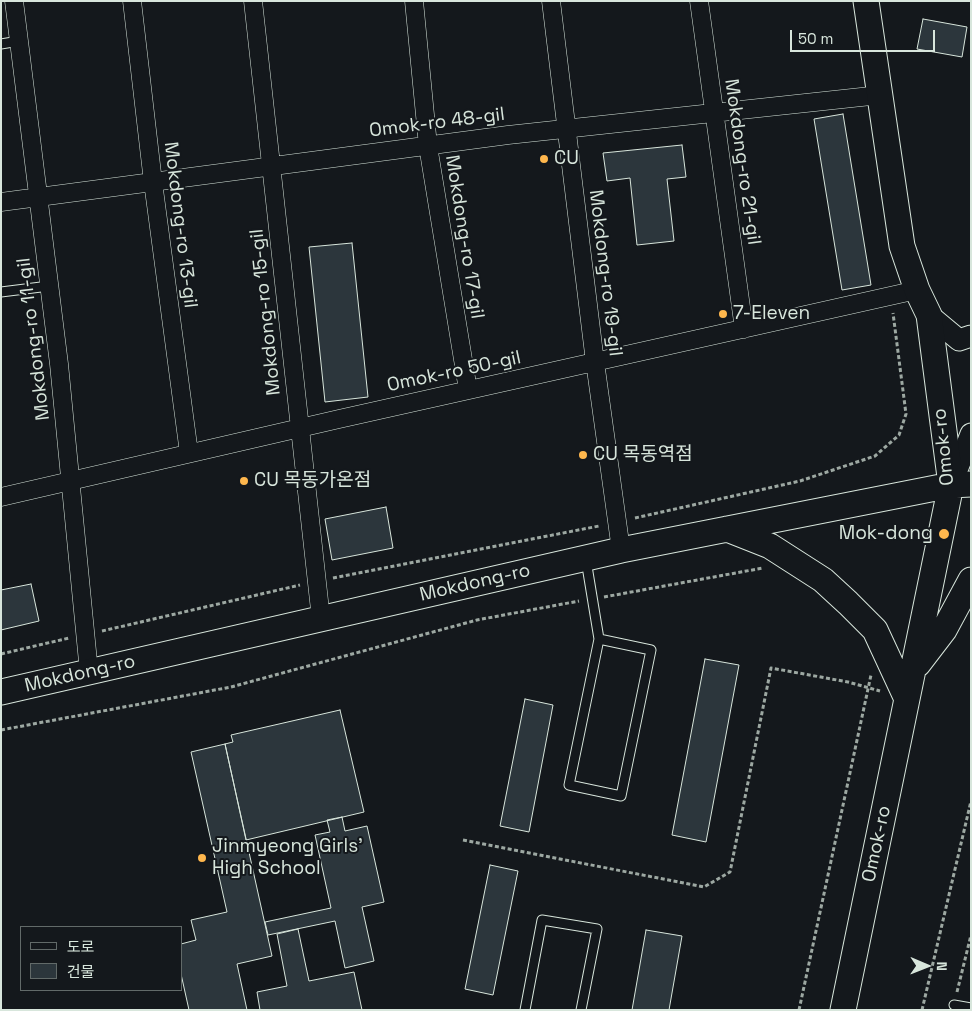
<!DOCTYPE html>
<html>
<head>
<meta charset="utf-8">
<style>
	body { margin:0 }
	#map { position:relative; width:972px; height:1011px; overflow:hidden; background:#14181c; font-family:"Space Grotesk","Noto Sans KR",sans-serif }
	canvas { display:block }
	.frame { position:absolute; inset:0; border:2px solid #d8e6dc; pointer-events:none }
	.legend { position:absolute; left:20px; top:926px; width:162px; height:65px; box-sizing:border-box; background:#14181c; border:1px solid #626a69; margin:0; padding:6px 9px; list-style:none; font-size:15px; color:#d8e6dc }
	.legend li { display:flex; align-items:center; gap:10px; height:25px }
	.legend b { width:25px; border:1px solid #626a69 }
	.north { position:absolute; left:902px; top:941px; width:50px; height:50px; -webkit-text-stroke:4px #14181c; paint-order:stroke; rotate:91deg; font-size:14px; font-weight:700; line-height:20px; text-align:center; color:#d8e6dc }
	.north::after { content:''; display:block; margin:auto; width:18px; height:22px; background:#d8e6dc; clip-path:polygon(50% 0,100% 100%,50% 72%,0 100%) }
	.scale { position:absolute; left:790px; top:30px; width:145px; height:22px; box-sizing:border-box; border:2px solid #d8e6dc; border-top:0; padding-left:6px; font-size:15px; line-height:18px; white-space:nowrap; color:#d8e6dc; -webkit-text-stroke:4px #14181c; paint-order:stroke }
</style>
</head>
<body>
<div id="map">
<canvas width="972" height="1011"></canvas>
<div class="frame"></div>
<ul class="legend">
<li><b style="height:6px;background:#14181c"></b>도로</li>
<li><b style="height:14px;background:#2c363c"></b>건물</li>
</ul>
<div class="north">N</div>
<div class="scale">50 m</div>
</div>
<script>
const ctx = document.querySelector('canvas').getContext('2d');
ctx.lineJoin = 'round';
function paint(path, color) {
  ctx.fillStyle = color;
  ctx.fill(path, 'evenodd');
}
function shape(rows) {
  const path = new Path2D();
  for (const r of rows) {
    path.moveTo(r[0], r[1]);
    for (let i = 2; i < r.length; i += 2) path.lineTo(r[i], r[i + 1]);
  }
  return path;
}
function trace(path, color, width, dash) {
  ctx.strokeStyle = color;
  ctx.lineWidth = width;
  ctx.lineCap = dash ? 'butt' : 'round';
  ctx.setLineDash(dash || []);
  ctx.stroke(path);
}
function label(font, color, halo, rows, align = 'center') {
  ctx.font = font + ' "Space Grotesk","Noto Sans KR",sans-serif';
  ctx.lineWidth = 4;
  ctx.setLineDash([]);
  ctx.textBaseline = 'middle';
  ctx.strokeStyle = halo;
  ctx.fillStyle = color;
  for (const [text, x, y, turn = 0] of rows) {
    ctx.save();
    ctx.translate(x, y);
    ctx.rotate((+turn || 0) * Math.PI / 180);
    ctx.textAlign = isNaN(turn) ? turn : align;
    if (halo) ctx.strokeText(text, 0, 0);
    ctx.fillText(text, 0, 0);
    ctx.restore();
  }
}
const building = shape([
	[923,19,967,27,962,57,917,49,923,19],
	[843,114,871,285,842,290,814,119,843,114],
	[682,145,686,177,667,179,674,241,637,245,630,178,607,181,603,153,682,145],
	[352,243,368,397,325,402,309,247,352,243],
	[386,507,393,548,332,560,325,519,386,507],
	[31,584,39,621,1,630,1,590,31,584],
	[705,659,739,665,706,842,672,835,705,659],
	[525,699,553,705,529,832,500,826,525,699],
	[340,710,364,812,246,840,225,744,233,742,231,735,340,710],
	[225,744,272,956,237,964,247,1010,189,1010,181,974,181,944,196,940,191,920,227,912,191,752,225,744],
	[342,817,345,831,367,826,384,902,362,907,374,961,345,968,335,921,268,935,265,922,331,908,315,835,330,832,327,820,342,817],
	[490,865,518,871,493,995,465,989,490,865],
	[298,929,309,981,354,972,362,1010,260,1010,257,992,287,986,277,934,298,929],
	[646,930,682,936,669,1010,632,1010,646,930]
]);
const path = shape([
	[635,518,800,481,875,456,899,435,906,414,893,313],
	[333,578,599,526],
	[604,597,763,568],
	[102,631,300,585],
	[1,654,69,638],
	[1,730,231,687,477,620,579,601],
	[463,840,704,887,730,872,771,668,848,682,880,691],
	[957,992,971,935],
	[799,1010,871,675],
	[922,1010,971,801]
]);
const service = shape([
	[1,44,19,41],
	[1,292,49,286],
	[586,560,599,639,569,785,621,796,651,650,599,639],
	[954,1005,971,1008],
	[525,1010,542,920,597,929,581,1010]
]);
const minor = shape([
	[14,1,59,364,89,672],
	[132,1,153,182,189,453],
	[253,1,321,619],
	[414,1,428,146,468,390],
	[551,1,595,362,621,550],
	[699,1,744,329],
	[1,202,508,135,880,95],
	[1,497,339,419,917,290]
]);
const tertiary = shape([
	[929,315,959,340,971,336],
	[951,485,971,434]
]);
const secondary = shape([
	[727,529,770,546,823,580,848,603,875,630,907,699],
	[918,664,944,630,971,580],
	[1,692,621,550,951,485,971,484],
	[843,1010,951,485,929,315,917,290,902,246,866,1]
]);
const markers = [
	[544,159,5,"#ffb74d"],
	[723,314,5,"#ffb74d"],
	[583,455,5,"#ffb74d"],
	[244,481,5,"#ffb74d"],
	[944,534,6,"#ffb74d"],
	[202,858,5,"#ffb74d"]
];
const streetNames = [
	["Omok-ro 48-gil",437,123,-7],
	["Mokdong-ro 21-gil",742,162,82],
	["Mokdong-ro 13-gil",180,225,83],
	["Mokdong-ro 17-gil",464,237,81],
	["Mokdong-ro 19-gil",605,273,83],
	["Mokdong-ro 15-gil",266,312,-96],
	["Mokdong-ro 11-gil",34,339,-97],
	["Omok-ro 50-gil",454,372,-12],
	["Omok-ro",944,447,-96],
	["Mokdong-ro",475,583,-13],
	["Mokdong-ro",80,674,-13],
	["Omok-ro",877,844,-78]
];
const poiNames = [
	["CU",554,159],
	["7-Eleven",733,314],
	["CU 목동역점",593,455],
	["CU 목동가온점",254,481],
	["Mok-dong",933,534,"right"],
	["Jinmyeong Girls’",212,847],
	["High School",212,869]
];
paint(building, '#2c363c');
trace(building, '#d8e6dc', 1);
trace(service, '#d8e6dc', 11);
trace(minor, '#d8e6dc', 19);
trace(tertiary, '#d8e6dc', 23);
trace(secondary, '#d8e6dc', 27);
trace(path, '#9da8a2', 3, [4, 2.5]);
trace(service, '#14181c', 9);
trace(minor, '#14181c', 18);
trace(tertiary, '#14181c', 21);
trace(secondary, '#14181c', 25);
for (const [x, y, r, color] of markers) {
  const dot = new Path2D();
  dot.arc(x, y, r, 0, 2 * Math.PI);
  ctx.fillStyle = color;
  ctx.fill(dot);
  trace(dot, '#14181c', 2);
}
label('19px', '#d8e6dc', '#14181c', streetNames);
label('19px', '#d8e6dc', '#14181c', poiNames, 'left');
</script>
</body>
</html>
